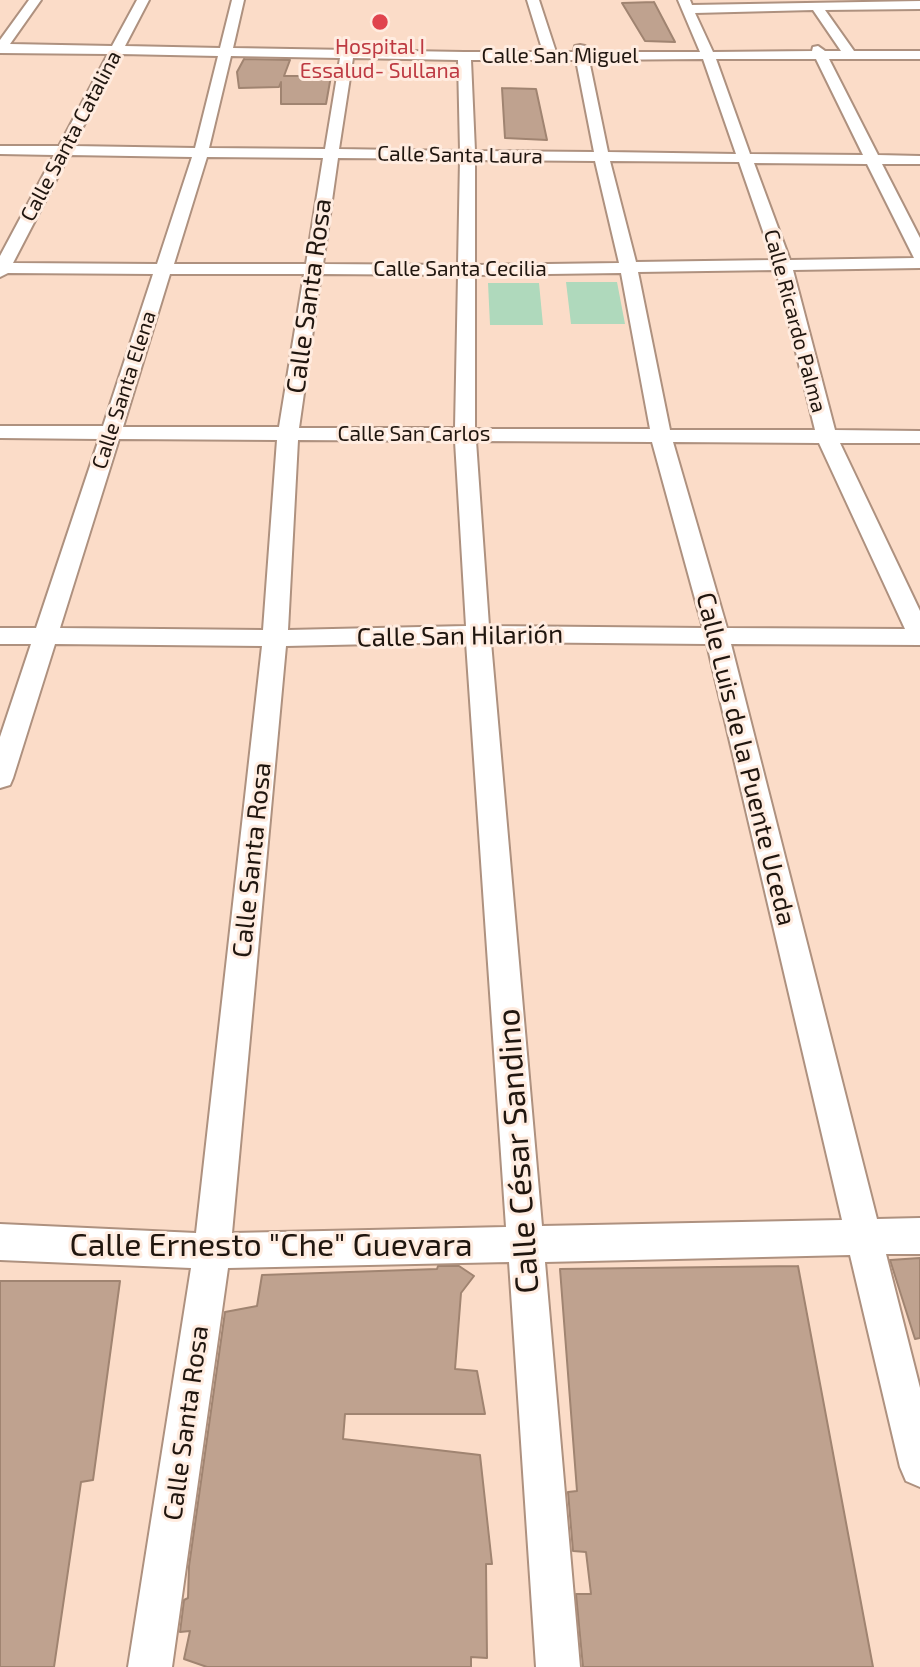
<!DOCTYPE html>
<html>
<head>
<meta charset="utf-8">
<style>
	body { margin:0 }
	canvas { display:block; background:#fbdcc8 }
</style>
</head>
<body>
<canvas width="920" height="1667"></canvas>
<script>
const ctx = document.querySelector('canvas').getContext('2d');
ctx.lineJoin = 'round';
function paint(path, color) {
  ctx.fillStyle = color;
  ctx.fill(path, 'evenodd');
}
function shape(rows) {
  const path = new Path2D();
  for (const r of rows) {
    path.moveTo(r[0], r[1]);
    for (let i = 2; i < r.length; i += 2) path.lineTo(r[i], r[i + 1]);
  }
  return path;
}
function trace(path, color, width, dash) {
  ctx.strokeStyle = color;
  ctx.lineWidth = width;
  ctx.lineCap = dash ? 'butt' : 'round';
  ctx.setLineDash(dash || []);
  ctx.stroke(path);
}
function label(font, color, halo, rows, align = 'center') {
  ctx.font = font + ' "Exo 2",sans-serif';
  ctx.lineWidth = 6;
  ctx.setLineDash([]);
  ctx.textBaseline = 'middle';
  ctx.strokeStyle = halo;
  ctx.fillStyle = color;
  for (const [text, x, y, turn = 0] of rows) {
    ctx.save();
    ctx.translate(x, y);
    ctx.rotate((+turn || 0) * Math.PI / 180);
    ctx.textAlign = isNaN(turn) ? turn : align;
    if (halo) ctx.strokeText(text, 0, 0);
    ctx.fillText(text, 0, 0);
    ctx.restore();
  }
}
const green = shape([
	[566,282,617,282,625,324,571,324],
	[488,283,539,283,543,325,490,325]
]);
const building = shape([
	[654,2,675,42,645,41,622,3,654,2],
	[244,59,290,60,284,76,331,76,326,104,281,104,281,82,279,87,239,88,237,72,244,59],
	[502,88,536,89,547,140,505,138,502,88],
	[920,1258,920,1338,915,1339,890,1260,920,1258],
	[438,1266,459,1266,474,1276,461,1293,455,1369,477,1371,485,1414,345,1414,343,1439,480,1455,492,1564,486,1564,487,1658,471,1657,471,1667,207,1667,184,1659,190,1631,180,1632,184,1600,188,1598,189,1566,225,1312,257,1306,262,1275,437,1269,438,1266],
	[798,1266,873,1667,583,1667,576,1594,591,1594,586,1552,573,1551,568,1492,577,1491,560,1269,798,1266],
	[0,1281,120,1281,93,1480,81,1482,54,1667,0,1667,0,1281]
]);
const minor = shape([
	[29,0,41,0,10,44,112,46,137,0,149,0,125,46,220,48,232,0,244,0,233,48,464,52,543,52,527,0,539,0,556,52,574,52,575,46,580,45,585,46,587,52,700,52,678,0,690,0,692,5,920,1,920,9,825,10,854,51,920,51,920,59,829,59,878,155,920,156,920,164,882,164,920,238,920,268,793,270,835,430,920,431,920,443,840,443,920,611,920,645,731,644,877,1219,920,1218,920,1254,886,1254,920,1388,920,1487,906,1481,900,1467,850,1255,545,1262,580,1667,536,1667,509,1262,228,1268,172,1667,128,1667,191,1268,0,1260,0,1224,196,1233,262,646,55,644,13,778,10,785,0,788,0,737,31,644,0,644,0,628,36,628,99,439,0,438,0,426,103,426,153,274,8,273,0,277,0,256,54,155,0,154,0,146,59,146,108,54,0,53,0,40,29,0],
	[813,10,841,51,825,51,818,46,813,47,812,51,713,52,695,13,813,10],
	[121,54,218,56,195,148,73,146,121,54],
	[231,56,340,58,325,149,209,148,231,56],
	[353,58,458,60,460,151,339,149,353,58],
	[703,59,736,154,608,152,589,60,703,59],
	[716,59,816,59,863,155,750,154,716,59],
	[471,60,576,60,594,152,475,151,471,60],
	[69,155,192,157,157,264,13,263,69,155],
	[207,157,323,158,306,264,174,264,207,157],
	[338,158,460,159,458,265,323,264,338,158],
	[475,160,595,161,619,263,475,265,475,160],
	[610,161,739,162,773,260,636,262,610,161],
	[754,163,867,164,914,258,790,260,754,163],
	[776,270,815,430,670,430,638,272,776,270],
	[621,273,650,429,475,429,475,275,621,273],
	[170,274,304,274,279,427,123,427,170,274],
	[321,274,458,275,455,428,299,428,321,274],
	[119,439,277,440,263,630,60,628,119,439],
	[298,440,455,441,466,626,288,630,298,440],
	[476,441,652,442,703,628,489,626,476,441],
	[673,442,819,443,905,629,727,628,673,442],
	[466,642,506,1227,232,1233,286,646,466,642],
	[491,642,707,644,842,1220,542,1226,491,642]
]);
const markers = [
	[380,22,9,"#e0444e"]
];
const farHealthnames = [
	["Hospital I",380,47],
	["Essalud- Sullana",380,71]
];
const farStreetnames = [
	["Calle San Miguel",560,56],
	["Calle Santa Catalina",71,136,-62],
	["Calle Santa Laura",460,155,1],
	["Calle Santa Cecilia",460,269],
	["Calle Ricardo Palma",795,321,75],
	["Calle Santa Elena",124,390,-72],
	["Calle San Carlos",414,434]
];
const streetNames = [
	["Calle Santa Rosa",309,296,-82],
	["Calle San Hilarión",460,636,-1],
	["Calle Luis de la Puente Uceda",746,759,76],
	["Calle Santa Rosa",252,860,-84],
	["Calle Santa Rosa",186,1423,-82]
];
const nearStreetnames = [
	["Calle César Sandino",518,1151,-94],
	["Calle Ernesto \"Che\" Guevara",271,1245]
];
paint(green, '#afd9bc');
paint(building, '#bfa28f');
trace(building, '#a08471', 2);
trace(minor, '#ae917f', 4);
paint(minor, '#fff');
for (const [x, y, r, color] of markers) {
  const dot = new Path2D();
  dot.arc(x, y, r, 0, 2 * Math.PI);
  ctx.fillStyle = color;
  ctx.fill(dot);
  trace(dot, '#ffece0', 2.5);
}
label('21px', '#be3a42', '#ffece0', farHealthnames);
label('21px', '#20160f', '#ffece0', farStreetnames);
label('26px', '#20160f', '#ffece0', streetNames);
label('32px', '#20160f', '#ffece0', nearStreetnames);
</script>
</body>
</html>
